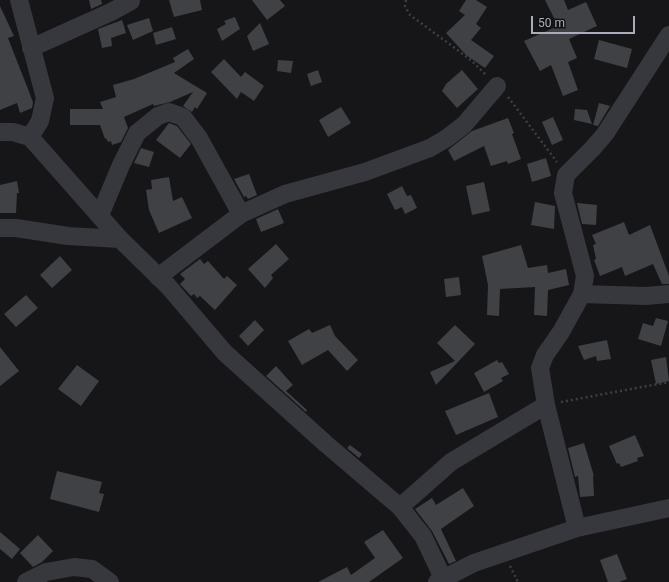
<!DOCTYPE html>
<html>
<head>
<meta charset="utf-8">
<style>
	body { margin:0 }
	#map { position:relative; width:669px; height:582px; overflow:hidden; background:#161618; font-family:Roboto,sans-serif }
	canvas { display:block }
	.scale { position:absolute; left:531px; top:16px; width:104px; height:18px; box-sizing:border-box; border:2px solid #a8adb8; border-top:0; padding-left:5px; font-size:12px; line-height:14px; white-space:nowrap; color:#a8adb8; -webkit-text-stroke:3px #111113; paint-order:stroke }
</style>
</head>
<body>
<div id="map">
<canvas width="669" height="582"></canvas>
<div class="scale">50 m</div>
</div>
<script>
const ctx = document.querySelector('canvas').getContext('2d');
ctx.lineJoin = 'round';
function paint(path, color) {
  ctx.fillStyle = color;
  ctx.fill(path, 'evenodd');
}
function shape(rows) {
  const path = new Path2D();
  for (const r of rows) {
    path.moveTo(r[0], r[1]);
    for (let i = 2; i < r.length; i += 2) path.lineTo(r[i], r[i + 1]);
  }
  return path;
}
function trace(path, color, width, dash) {
  ctx.strokeStyle = color;
  ctx.lineWidth = width;
  ctx.lineCap = dash ? 'butt' : 'round';
  ctx.setLineDash(dash || []);
  ctx.stroke(path);
}
const building = shape([
	[89,0,101,0,102,4,91,9],
	[169,0,200,0,202,10,174,17],
	[252,0,280,0,285,6,267,20],
	[466,0,476,0,487,7,476,24,481,28,471,40,494,56,485,68,466,55,446,33,465,15,459,11],
	[545,0,564,0,568,10,586,2,597,26,569,39,577,58,568,62,578,90,563,96,551,65,540,71,524,41,558,26],
	[0,6,14,36,8,38,33,102,32,108,20,113,17,103,0,110],
	[235,17,240,29,222,41,217,29,226,24,224,21],
	[149,18,153,31,133,40,127,25],
	[122,20,126,33,111,38,112,46,102,48,98,29],
	[260,23,269,44,253,51,247,36],
	[172,27,176,39,156,45,153,33],
	[599,40,632,49,627,68,594,59],
	[188,49,194,59,174,73,207,93,197,109,195,107,192,112,183,106,193,92,170,102,154,106,153,104,124,117,128,128,121,142,112,145,111,141,108,142,106,138,105,139,100,125,70,125,70,109,103,109,100,102,116,97,113,85,134,79,175,62,173,58],
	[224,59,241,77,245,72,264,86,254,101,241,92,237,99,211,72],
	[278,60,293,61,291,73,277,71],
	[318,70,322,82,311,86,307,74],
	[462,70,478,89,457,108,442,91,446,84],
	[599,103,610,106,598,126,593,125],
	[341,107,351,123,328,137,319,120],
	[575,109,587,110,592,124,574,120],
	[553,117,563,140,552,145,542,122],
	[508,118,514,133,512,134,521,159,508,164,507,161,491,166,484,146,454,161,448,150,472,131],
	[169,123,177,126,191,144,180,158,156,140],
	[141,148,154,152,149,167,134,163],
	[546,158,551,176,532,182,527,164],
	[249,174,257,195,248,199,246,196,244,197,234,179],
	[169,177,173,201,182,197,192,218,159,233,149,210,146,190,152,189,151,180],
	[17,181,19,193,17,193,16,213,0,213,0,185],
	[484,182,490,211,472,215,466,186],
	[402,186,407,196,411,195,417,208,405,214,402,207,395,210,387,194],
	[535,202,555,206,554,229,531,225],
	[577,203,597,205,596,225,582,224],
	[278,209,284,223,261,232,256,219],
	[624,222,629,235,650,225,669,276,669,284,662,284,653,264,625,276,622,267,600,276,594,260,596,259,593,245,596,244,592,235],
	[276,244,289,259,271,275,273,278,265,288,248,269],
	[521,245,528,268,547,265,548,273,566,269,569,285,548,290,547,316,534,315,535,287,500,289,499,316,487,315,488,285,482,256],
	[60,256,72,270,52,288,40,275],
	[200,259,204,264,208,261,224,279,227,276,237,285,215,310,200,296,197,298,194,294,191,296,180,284,185,279,180,274],
	[459,277,461,295,446,297,444,279],
	[26,295,38,308,16,327,4,314],
	[656,318,668,321,661,346,638,339,643,323,653,326],
	[255,320,264,330,248,346,239,336],
	[330,325,335,336,358,360,347,371,328,350,302,365,288,341,309,329,312,333],
	[455,325,475,344,436,385,430,372,455,361,437,343],
	[607,340,611,359,597,361,596,356,584,360,578,346],
	[0,347,19,371,0,386],
	[666,357,669,381,656,384,651,360],
	[497,360,499,363,502,362,509,374,501,378,503,381,484,392,474,373],
	[77,365,99,381,81,406,58,389],
	[276,366,293,385,286,391,307,410,306,412,266,376],
	[489,393,498,417,456,435,445,411],
	[635,435,644,456,637,458,638,461,621,467,619,463,617,464,609,446],
	[584,443,594,476,593,476,594,496,580,497,578,476,575,477,568,448],
	[350,445,362,454,359,458,347,448],
	[57,471,102,482,99,493,104,494,99,512,50,499],
	[463,488,474,506,441,529,456,561,449,564,432,531,415,509,432,498,436,505],
	[383,530,403,558,369,582,318,582,347,567,351,575,375,558,364,542],
	[0,532,20,549,12,559,0,549],
	[38,535,53,551,42,562,33,567,20,553],
	[617,554,627,579,619,582,608,582,600,560]
]);
const path = shape([
	[406,0,405,6,410,15,471,60,486,75],
	[508,97,557,162],
	[561,402,669,382],
	[510,566,518,582]
]);
const minor = shape([
	[19,0,45,98,40,121,30,137],
	[31,48,111,12,131,1],
	[0,132,13,132,30,137,120,239,168,286,225,353,326,444,400,507,423,536,443,578],
	[100,215,121,165,137,133,158,116,169,112,183,117,199,138,241,214],
	[0,228,16,228,68,236,120,239],
	[158,277,241,214,285,194,365,172,430,148,447,138,464,125,497,86],
	[582,294,646,296,669,294],
	[400,507,451,462,546,405],
	[577,528,546,405,540,368,545,355,561,332,582,294,585,276,563,193,566,175,593,148,605,134,669,35],
	[26,582,46,572,74,567,92,569,110,582],
	[437,582,474,563,577,528,669,508]
]);
paint(building, '#404145');
trace(path, '#3d3f44', 2.5, [2, 3]);
trace(minor, '#37383d', 18);
</script>
</body>
</html>
